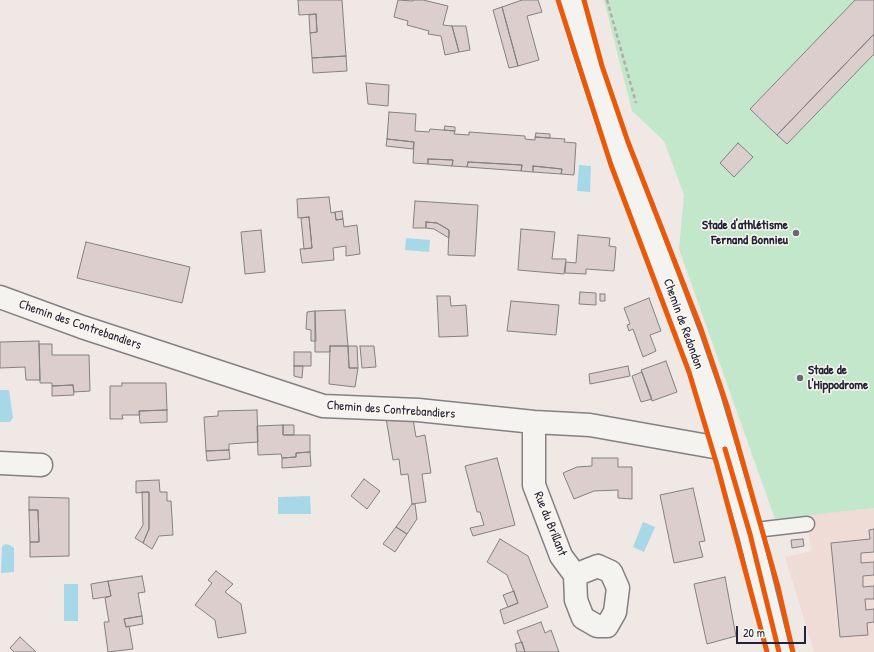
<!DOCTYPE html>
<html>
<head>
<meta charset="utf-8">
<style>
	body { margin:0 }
	#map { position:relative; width:874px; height:652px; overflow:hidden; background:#f0e8e4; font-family:"Patrick Hand",sans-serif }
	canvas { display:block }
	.scale { position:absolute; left:736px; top:626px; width:70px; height:18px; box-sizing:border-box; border:2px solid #22223b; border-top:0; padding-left:5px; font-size:12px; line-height:14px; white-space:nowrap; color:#22223b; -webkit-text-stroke:3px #fbf7ec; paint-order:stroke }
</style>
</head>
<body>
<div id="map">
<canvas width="874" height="652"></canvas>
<div class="scale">20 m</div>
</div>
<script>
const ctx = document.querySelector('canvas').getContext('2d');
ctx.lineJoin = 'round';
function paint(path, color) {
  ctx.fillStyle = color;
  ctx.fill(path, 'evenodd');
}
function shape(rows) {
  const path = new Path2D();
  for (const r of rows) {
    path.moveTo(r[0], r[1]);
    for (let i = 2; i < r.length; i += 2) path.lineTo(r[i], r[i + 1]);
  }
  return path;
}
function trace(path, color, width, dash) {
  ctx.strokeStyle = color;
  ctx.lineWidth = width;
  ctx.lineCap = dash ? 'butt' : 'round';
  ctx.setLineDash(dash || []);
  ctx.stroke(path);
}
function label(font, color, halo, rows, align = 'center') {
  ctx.font = font + ' "Patrick Hand",sans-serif';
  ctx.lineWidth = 3;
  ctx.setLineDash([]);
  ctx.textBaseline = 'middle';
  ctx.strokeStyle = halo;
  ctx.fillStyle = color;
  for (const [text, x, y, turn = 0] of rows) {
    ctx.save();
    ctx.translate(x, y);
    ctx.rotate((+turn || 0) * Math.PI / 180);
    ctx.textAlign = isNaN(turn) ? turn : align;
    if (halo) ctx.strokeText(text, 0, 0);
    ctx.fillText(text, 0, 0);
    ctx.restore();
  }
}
const built = shape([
	[874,508,874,652,814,652,785,557,811,551,806,515]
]);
const green = shape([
	[604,0,874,0,874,508,775,519,679,249,684,195,664,141,632,111]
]);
const water = shape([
	[579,165,591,166,590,192,577,191],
	[406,238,430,240,429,252,405,250],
	[0,390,9,390,13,418,10,422,0,422],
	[310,496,311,514,278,514,278,497],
	[643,522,655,527,644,552,633,547],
	[5,544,10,545,14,548,14,572,1,573,2,547],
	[64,584,78,584,78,621,64,621]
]);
const building = shape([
	[298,0,342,0,346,56,312,58,310,33,317,32,316,14,299,15,298,0],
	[398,0,413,1,413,0,423,0,448,6,443,25,452,26,459,52,445,55,441,36,428,34,429,31,407,25,408,21,394,17,398,0],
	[522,0,538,0,542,12,527,16,539,60,518,66,502,7,522,0],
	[855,0,874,0,874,34,777,135,750,109,855,0],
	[502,7,518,66,509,68,493,10,502,7],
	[316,14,317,32,310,33,309,15,316,14],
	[452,26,466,26,470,50,459,52,452,26],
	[874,34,874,54,787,144,777,135,874,34],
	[346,56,347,71,313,73,312,58,346,56],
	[366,83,389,85,388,106,368,104,366,83],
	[389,112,416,114,415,131,429,132,430,129,455,131,454,134,469,135,469,132,525,136,525,139,535,140,535,137,565,139,564,142,576,143,574,175,561,174,562,169,533,166,533,172,521,171,522,165,468,162,467,167,452,166,453,160,428,159,428,164,413,163,414,142,387,139,389,112],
	[445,126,455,127,455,131,444,130,445,126],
	[536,133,550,134,550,138,535,137,536,133],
	[387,139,414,142,413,149,386,146,387,139],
	[738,143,753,157,734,177,720,163,738,143],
	[428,159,453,160,452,166,428,164,428,159],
	[468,162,522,165,521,171,467,167,468,162],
	[533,166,562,169,561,174,533,172,533,166],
	[329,197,331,213,335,212,336,220,343,219,344,227,357,225,360,254,346,256,346,246,333,248,334,260,302,263,300,249,312,248,309,217,298,218,297,199,329,197],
	[415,201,478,205,475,256,448,255,449,230,437,223,426,222,426,228,413,228,415,201],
	[342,211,343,219,336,220,335,212,342,211],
	[309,217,312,248,304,249,301,218,309,217],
	[426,222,437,223,449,230,449,238,434,229,426,228,426,222],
	[521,229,555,232,552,259,566,259,564,274,518,270,521,229],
	[261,230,265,272,245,274,241,232,261,230],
	[578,235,610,238,609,246,616,247,614,271,586,269,586,274,565,273,566,262,576,263,578,235],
	[86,242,190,267,182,303,77,278,86,242],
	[580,292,596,293,596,305,579,304,580,292],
	[600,294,605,294,605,301,600,301,600,294],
	[437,296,450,296,451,306,466,305,468,336,439,337,437,296],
	[649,298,661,331,650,335,656,351,643,357,633,329,629,331,627,325,630,324,624,308,649,298],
	[511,301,559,305,556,335,507,331,511,301],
	[345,310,348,346,330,346,330,352,315,352,315,311,345,310],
	[315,311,316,341,311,341,311,330,306,329,307,312,315,311],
	[39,341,40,380,26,380,25,367,0,368,0,342,39,341],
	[39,344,52,344,52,355,89,355,90,391,74,392,73,385,52,386,52,383,40,383,39,344],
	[330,346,348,346,349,368,358,368,355,387,329,384,330,346],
	[348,346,357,346,358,368,349,368,348,346],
	[360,346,374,346,376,367,362,368,360,346],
	[294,352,311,352,311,366,294,366,294,352],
	[666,361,677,392,652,401,641,370,666,361],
	[294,366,303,366,302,378,294,376,294,366],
	[628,366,630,376,590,384,589,374,628,366],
	[642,372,652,399,641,402,632,376,642,372],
	[122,383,166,383,167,410,139,411,140,415,122,415,123,419,110,419,110,386,122,386,122,383],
	[73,385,74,395,52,396,52,386,73,385],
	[167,410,167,422,140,423,139,411,167,410],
	[257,410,258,442,229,444,229,450,206,451,204,417,218,416,218,411,257,410],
	[386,418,413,419,416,437,425,435,431,473,422,474,426,502,412,504,408,474,401,475,399,459,393,460,386,418],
	[283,425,283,435,310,435,310,452,296,453,296,457,282,458,281,454,258,455,257,426,283,425],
	[283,425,294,425,294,435,283,435,283,425],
	[229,450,230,459,207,461,206,451,229,450],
	[310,452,311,466,282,468,282,458,296,457,296,453,310,452],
	[497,458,515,525,473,536,470,528,484,525,480,512,477,512,465,466,497,458],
	[592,458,618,458,618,467,632,467,632,499,618,498,618,490,594,491,574,499,563,473,577,467,592,466,592,458],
	[364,479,380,491,367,509,351,496,364,479],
	[159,480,160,492,167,492,167,501,171,501,173,535,159,536,152,549,143,543,149,529,149,492,136,493,136,481,159,480],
	[693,488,705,541,699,542,703,557,674,563,660,495,693,488],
	[142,492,149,492,149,529,143,543,135,538,143,525,142,492],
	[29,497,69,498,69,556,30,557,30,542,39,542,38,510,29,510,29,497],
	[412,504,415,504,417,519,407,534,396,527,412,504],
	[29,510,38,510,39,542,30,542,29,510],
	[396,527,407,534,395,552,383,544,396,527],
	[874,529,874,552,861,553,861,563,874,562,874,575,863,576,863,587,874,586,874,599,865,599,866,610,874,609,874,622,867,623,868,635,840,637,831,543,870,539,869,530,874,529],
	[500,539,528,556,548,607,504,624,500,610,518,603,507,575,487,562,500,539],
	[803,539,804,546,792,548,791,540,803,539],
	[216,571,233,584,225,592,241,604,246,633,218,638,215,620,195,605,212,583,208,580,216,571],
	[142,576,145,592,138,593,142,616,124,619,126,627,129,626,133,649,108,652,104,622,109,622,105,598,111,596,108,581,142,576],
	[725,577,736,636,707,644,694,584,725,577],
	[108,581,111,596,93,599,91,584,108,581],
	[514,591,518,603,508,607,503,595,514,591],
	[142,616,143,624,126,627,124,619,142,616],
	[541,622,545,633,551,630,559,652,525,652,517,631,541,622],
	[20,637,36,652,14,652,10,648,20,637],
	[522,642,525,652,517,652,515,644,522,642]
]);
const path = shape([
	[607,0,636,103]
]);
const service = shape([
	[750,534,764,529,807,524]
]);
const minor = shape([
	[571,0,583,46,609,125,689,338,708,393,750,534,779,652],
	[0,297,82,327,323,406,418,410,534,422,590,425,725,449],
	[534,422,534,485,561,556,575,575],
	[0,463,41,465],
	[598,566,611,572,618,588,615,612,607,626,597,626,583,618,576,600,575,575,598,566]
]);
const cycleway = shape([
	[558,0,611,165,689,372,717,465,767,652],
	[584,0,602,66,628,142,701,329,727,406,778,587,793,652],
	[725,449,750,534,779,652]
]);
const markers = [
	[796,233,4,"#6a6776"],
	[800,378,4,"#6a6776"]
];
const poiNames = [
	["Stade d'athlétisme",788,226],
	["Fernand Bonnieu",788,241],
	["Stade de",808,371,"left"],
	["l'Hippodrome",808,386,"left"]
];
const streetNames = [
	["Chemin de Redondon",683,324,70],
	["Chemin des Contrebandiers",80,325,19],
	["Chemin des Contrebandiers",391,410,4],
	["Rue du Brillant",550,524,68]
];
paint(built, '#efdcd7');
paint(green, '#c2e7cb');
paint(water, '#a7d8e7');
paint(building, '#dccecc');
trace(building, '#838083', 1);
trace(service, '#838083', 17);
trace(minor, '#838083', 25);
trace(path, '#afadae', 2.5, [4, 3]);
trace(service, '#f5f3ef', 14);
trace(minor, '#f5f3ef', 22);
trace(cycleway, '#e8590c', 5);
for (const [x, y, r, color] of markers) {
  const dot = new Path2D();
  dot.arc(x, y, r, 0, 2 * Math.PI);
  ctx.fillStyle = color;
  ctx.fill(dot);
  trace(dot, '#fbf7ec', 1.5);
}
label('bold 13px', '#22223b', '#fbf7ec', poiNames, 'right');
label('13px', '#22223b', '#fbf7ec', streetNames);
</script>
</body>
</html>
